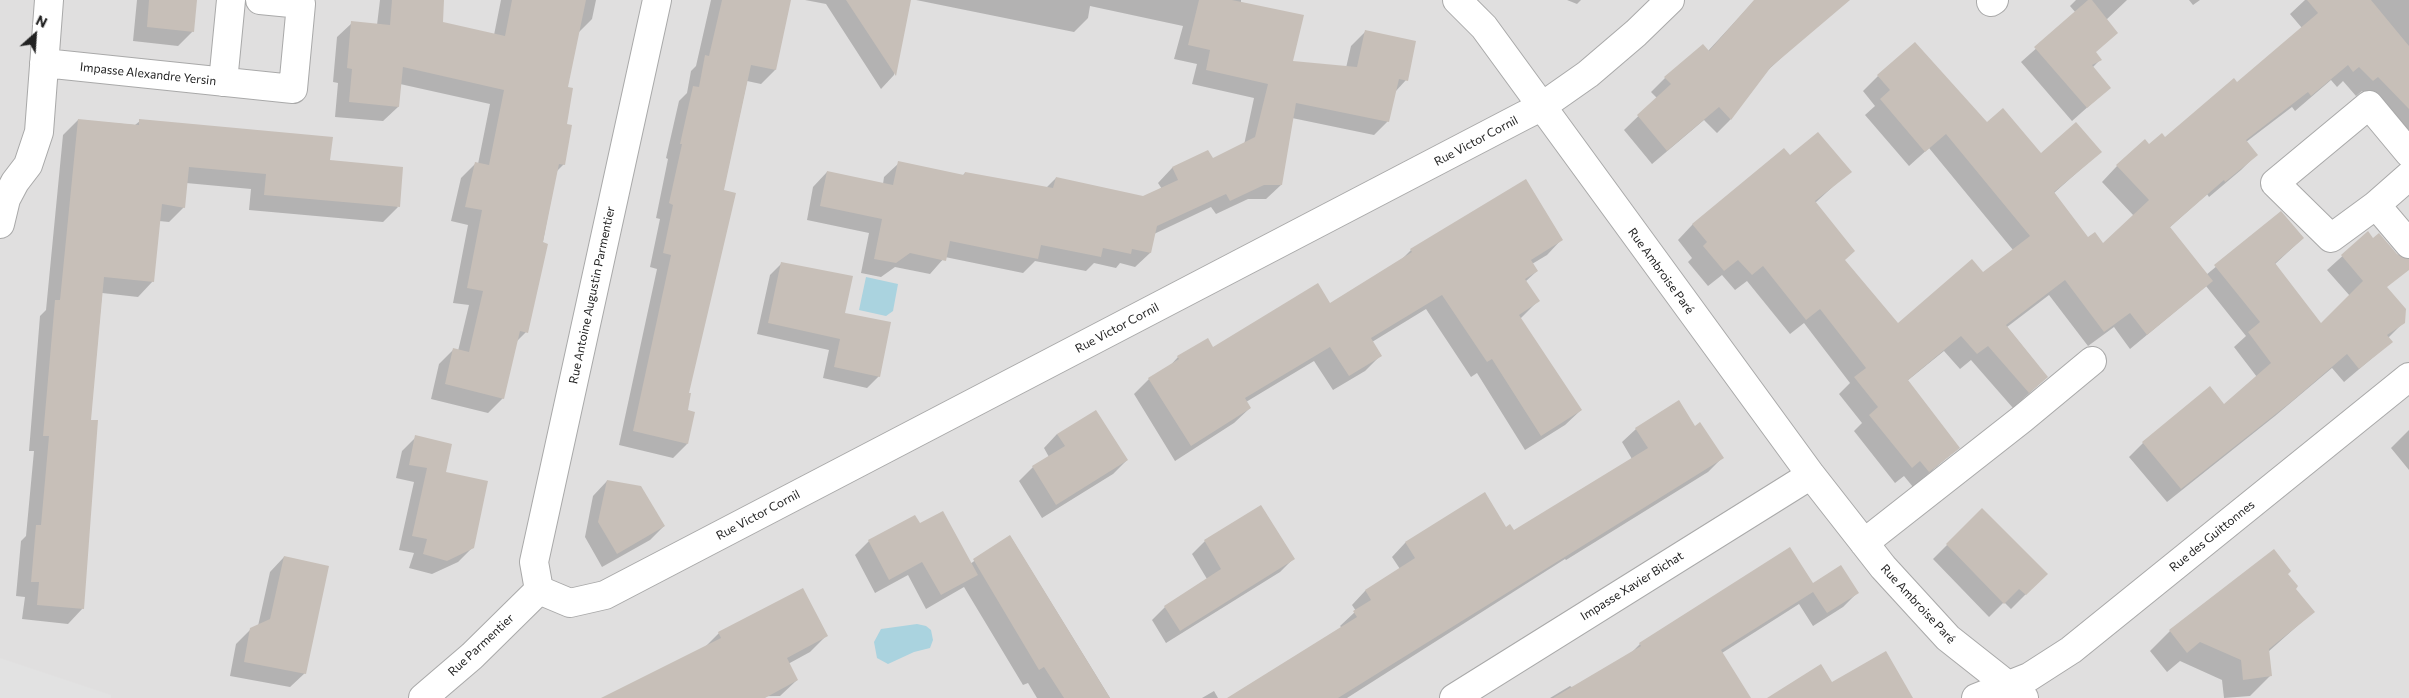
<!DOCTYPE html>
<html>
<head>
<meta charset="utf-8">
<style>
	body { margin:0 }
	#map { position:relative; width:2409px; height:698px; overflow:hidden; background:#f2efe9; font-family:Commissioner,sans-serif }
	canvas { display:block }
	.north { position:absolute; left:10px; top:10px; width:50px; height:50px; -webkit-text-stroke:4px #fff; paint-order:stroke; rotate:26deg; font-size:14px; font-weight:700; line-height:20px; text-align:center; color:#222 }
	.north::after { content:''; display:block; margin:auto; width:18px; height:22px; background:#222; clip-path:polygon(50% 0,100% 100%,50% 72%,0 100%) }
</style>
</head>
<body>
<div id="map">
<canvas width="2409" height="698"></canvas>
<div class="north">N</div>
</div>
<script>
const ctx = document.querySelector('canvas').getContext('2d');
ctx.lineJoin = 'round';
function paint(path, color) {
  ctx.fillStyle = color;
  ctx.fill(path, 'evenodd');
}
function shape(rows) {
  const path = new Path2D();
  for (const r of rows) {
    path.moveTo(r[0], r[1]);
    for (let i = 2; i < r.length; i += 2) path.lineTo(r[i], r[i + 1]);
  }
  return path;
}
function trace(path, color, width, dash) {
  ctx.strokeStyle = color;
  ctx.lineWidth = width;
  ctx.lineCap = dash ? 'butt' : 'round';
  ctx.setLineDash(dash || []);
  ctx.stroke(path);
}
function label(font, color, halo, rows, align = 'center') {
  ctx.font = font + ' Commissioner,sans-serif';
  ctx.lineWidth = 5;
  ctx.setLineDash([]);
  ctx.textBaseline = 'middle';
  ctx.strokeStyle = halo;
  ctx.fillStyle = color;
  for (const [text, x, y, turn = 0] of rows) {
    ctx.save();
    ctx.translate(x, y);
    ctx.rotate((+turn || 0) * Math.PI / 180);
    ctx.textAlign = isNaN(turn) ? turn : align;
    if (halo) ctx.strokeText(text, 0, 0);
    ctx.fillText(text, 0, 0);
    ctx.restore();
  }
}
const residential = shape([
	[0,0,2409,0,2409,698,0,698]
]);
const parking = shape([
	[0,658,111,695,111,698,0,698]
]);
const water = shape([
	[866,277,898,284,893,311,886,316,859,310],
	[917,624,926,626,931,630,933,640,930,648,914,652,888,664,877,658,874,642,881,629]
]);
const shadow = shape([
	[137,0,196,0,193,31,178,46,133,41],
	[380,0,443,0,441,23,494,35,501,0,596,0,592,19,578,33,567,88,564,164,556,172,526,332,516,342,503,398,488,413,431,399,439,364,454,349,458,351,469,305,453,303,468,225,451,221,461,178,476,163,478,164,490,104,400,84,398,107,383,121,335,117,338,83,333,82,337,37,352,23,377,25],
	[711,0,789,0,775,70,761,84,747,81,723,191,687,394,687,444,673,458,619,445,657,269,650,267,660,219,656,218,668,159,666,158,679,101,687,93,691,71,696,66],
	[805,0,910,0,894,75,881,89,826,4],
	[916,0,1241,0,1241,3,1292,62,1346,68,1351,46,1365,32,1406,80,1395,92,1388,121,1374,135,1292,118,1281,185,1266,199,1248,199,1216,214,1211,207,1154,234,1150,253,1135,267,1120,263,1116,268,1094,263,1086,271,1035,261,1023,273,945,257,930,274,895,267,881,277,861,273,869,233,807,220,813,187,827,172,883,184,884,177,899,163,962,176,965,173,1046,188,1056,178,1143,198,1162,189,1158,183,1172,168,1208,151,1213,160,1244,145,1254,98,1192,84,1197,64,1174,59,1183,26,1090,6,1088,18,1074,32],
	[1567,0,1581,0,1577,4],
	[1755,0,1843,0,1766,72,1730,120,1717,133,1704,120,1652,164,1624,130,1657,98,1651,92,1665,78,1708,51],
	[2076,0,2127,0,2106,20,2095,53,2100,60,2092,68,2109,88,2072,121,2021,62,2076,13,2070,6],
	[2189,0,2200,0,2193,5],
	[2305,0,2409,0,2409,138,2362,91,2356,96,2343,81,2337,87,2331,80,2295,111,2292,107,2246,142,2256,155,2241,170,2209,197,2207,194,2169,228,2206,275,2281,213,2303,238,2274,265,2321,325,2350,296,2327,270,2368,233,2375,275,2404,322,2388,338,2391,342,2344,382,2332,368,2275,416,2167,502,2129,457,2143,443,2224,405,2257,377,2234,347,2246,336,2206,286,2130,349,2114,327,2088,346,2049,295,2007,327,2047,377,2013,408,1971,360,1960,369,1944,351,1907,381,1958,448,1913,487,1904,476,1895,483,1854,431,1862,423,1839,394,1850,383,1804,323,1790,334,1747,281,1735,290,1722,275,1708,286,1688,262,1692,258,1678,240,1693,224,1790,157,1850,171,1815,203,1844,260,1897,325,1983,274,2013,250,1929,148,1909,166,1865,115,1875,106,1863,91,1878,76,1987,124,2040,155,2100,152,2054,193,2088,239,2103,245,2134,216,2102,182,2117,166,2149,146,2165,139,2237,84,2302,28,2290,14],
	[78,120,135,125,140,121,329,161,398,207,383,222,249,210,251,189,186,183,184,207,169,222,159,221,153,281,138,297,102,293,90,421,83,608,68,624,22,619,25,597,16,596,21,541,26,536,34,451,29,451,40,316,46,310,63,135],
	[1562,239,1547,255,1532,264,1537,271,1525,282,1538,301,1520,319,1581,410,1565,425,1525,450,1477,373,1471,377,1426,309,1372,342,1380,356,1365,371,1333,390,1314,361,1246,402,1250,408,1234,423,1175,461,1134,394,1149,379,1168,368,1178,357,1212,348,1330,305,1401,260,1411,250],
	[782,263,844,314,879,376,867,388,823,378,829,350,757,334,770,275],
	[1695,427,1722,458,1708,472,1566,560,1565,559,1347,698,1230,698,1342,628,1340,626,1356,611,1352,605,1365,591,1400,569,1392,557,1405,543,1485,494,1505,528,1514,532,1632,459,1622,442,1636,429],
	[2409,430,2409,470,2391,448],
	[1057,434,1127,460,1113,474,1042,518,1019,481,1033,467,1049,457,1044,448],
	[416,437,445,473,472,548,458,562,432,574,409,568,414,553,399,550,414,482,396,478,402,451],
	[607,481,664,526,650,540,602,567,585,537,593,496],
	[1260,507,1293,559,1280,572,1166,643,1152,620,1165,607,1207,579,1192,554,1205,541],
	[1982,510,2046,574,2011,609,2004,602,1989,617,1933,559],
	[919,525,970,564,1010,536,1110,698,1037,698,1028,683,1023,685,964,587,926,609,908,575,875,593,855,555,869,541],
	[2273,551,2295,589,2313,612,2268,652,2270,676,2250,696,2224,698,2222,680,2180,661,2167,672,2150,651,2170,631],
	[284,557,305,673,290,687,230,676,236,644,251,629,258,626,270,572],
	[1813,584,1857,593,1843,607,1813,626,1799,604,1722,653,1749,698,1550,698,1570,686,1573,688,1628,656,1640,644],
	[802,590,826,636,810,652,788,664,797,680,780,696,608,698,704,648,719,633],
	[1214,691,1218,698,1202,698]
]);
const building = shape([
	[149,0,197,0,194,32,147,27],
	[392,0,444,0,443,22,505,36,512,0,586,0,568,87,573,88,567,124,572,125,565,165,559,164,543,242,548,244,528,333,520,331,504,399,445,384,453,348,469,352,483,291,467,288,482,210,465,207,475,162,489,165,504,90,403,67,399,107,349,102,352,69,347,68,351,21,390,25],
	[722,0,791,0,776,70,751,65,724,190,736,193,689,393,691,393,688,410,695,412,688,444,633,431,671,255,663,253,673,205,669,203,682,144,680,144,693,86,699,87,705,55,709,56],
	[846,0,911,0,896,76],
	[1199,0,1232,0,1304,15,1293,61,1357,67,1365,30,1416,41,1408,81,1399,79,1389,122,1296,103,1282,185,1264,185,1230,201,1226,194,1157,226,1151,253,1132,249,1131,254,1103,248,1101,257,1041,245,1038,259,950,241,946,261,910,253,896,263,874,259,882,219,820,206,827,171,893,185,898,161,964,175,965,172,1053,188,1056,177,1143,196,1178,180,1172,167,1208,150,1213,158,1255,137,1268,84,1206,70,1210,50,1188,45],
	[1754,0,1850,0,1771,67,1731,120,1719,107,1667,151,1637,115,1671,84,1664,77,1703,44,1709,51],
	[2088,0,2092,0,2118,33,2096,52,2102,60,2092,65,2111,88,2087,108,2034,47],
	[2307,0,2371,0,2409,46,2409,109,2378,77,2373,81,2359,67,2353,72,2348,65,2311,96,2308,92,2246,140,2258,155,2225,182,2224,180,2170,227,2213,281,2147,335,2130,313,2104,332,2065,280,2006,325,2048,377,2029,393,1988,346,1977,354,1961,336,1908,380,1960,448,1929,472,1920,461,1912,468,1869,415,1878,407,1854,377,1866,368,1820,309,1806,320,1763,266,1752,275,1738,260,1724,271,1703,246,1707,242,1692,224,1784,148,1790,155,1818,132,1852,172,1815,201,1855,251,1845,260,1898,323,1972,259,1983,272,2030,236,1946,134,1925,152,1880,99,1890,90,1877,75,1915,42,1987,122,2003,108,2041,153,2076,122,2102,152,2054,192,2088,237,2095,232,2103,243,2149,200,2116,165,2145,139,2149,144,2162,133,2165,137,2234,78,2237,82,2318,13],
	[78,119,139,125,139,119,333,137,330,160,403,167,400,207,264,195,266,174,189,167,185,208,162,204,154,282,104,277,91,420,98,420,84,609,37,605,39,582,31,582,36,525,41,525,49,436,43,436,55,300,60,300],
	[1526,179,1563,240,1531,260,1538,271,1525,279,1540,301,1519,315,1582,410,1541,436,1492,359,1487,362,1442,295,1371,338,1382,356,1349,376,1330,347,1245,398,1251,408,1191,446,1148,378,1179,359,1177,356,1208,338,1213,347,1318,283,1330,303,1412,252,1410,249],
	[2281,211,2304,238,2275,263,2321,323,2363,281,2341,255,2368,231,2373,238,2379,233,2397,254,2409,259,2409,270,2387,287,2406,309,2405,323,2387,335,2393,342,2359,369,2347,354,2291,402,2181,489,2142,442,2210,386,2224,404,2271,363,2248,332,2260,322,2214,265],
	[781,262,853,276,845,313,891,322,880,377,834,367,840,339,768,323],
	[1679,400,1695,426,1700,422,1724,458,1338,698,1227,698,1357,617,1353,611,1371,600,1365,590,1415,558,1405,542,1485,492,1506,527,1510,524,1514,530,1648,448,1635,428],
	[1096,410,1128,460,1056,505,1032,466,1065,446,1057,434],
	[415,435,452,444,446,472,488,481,474,548,447,561,423,554,427,539,412,536,427,468,409,465],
	[607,480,641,486,665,526,617,554,598,522],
	[1261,505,1295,559,1180,631,1164,606,1221,569,1204,540],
	[1982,508,2048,574,2026,595,2019,589,2004,604,1946,544],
	[943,511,978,575,941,595,922,562,889,580,868,540,915,515,920,523],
	[1010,535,1110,698,1064,698,1044,667,1039,670,973,559],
	[1790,547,1813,583,1841,565,1859,593,1827,613,1813,592,1721,650,1751,698,1553,698,1641,646,1639,643],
	[2274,549,2291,571,2288,574,2298,586,2296,589,2315,612,2269,649,2272,676,2243,680,2241,660,2200,642,2187,653,2169,630],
	[284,556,329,566,306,674,244,662,250,628,270,619],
	[803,588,828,636,787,658,798,680,765,698,601,698,721,638,718,632],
	[1886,651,1913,698,1767,698,1821,664,1832,682]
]);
const minor = shape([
	[1457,0,1484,27,1811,475,1883,567,1948,638,2024,698],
	[1991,2,1994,0],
	[44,63,293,89,301,4,260,0],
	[223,82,231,0],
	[2409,153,2369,105,2275,183,2331,238,2376,205,2409,176],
	[2376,205,2409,244],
	[0,224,6,199,15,182,28,165,39,132,49,0],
	[1864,543,2022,419,2092,361],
	[539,590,570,603,605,595,1523,116,1541,107,1588,74,1636,33,1670,0],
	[539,590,534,562,657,0],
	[423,698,472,656,539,590],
	[1454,698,1811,475],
	[1976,698,2029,677,2071,650,2409,377]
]);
const streetNames = [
	["Impasse Alexandre Yersin",148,74,6],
	["Rue Victor Cornil",1476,141,-28],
	["Rue Ambroise Paré",1661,271,54],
	["Rue Antoine Augustin Parmentier",592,295,-78],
	["Rue Victor Cornil",1117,328,-28],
	["Rue Victor Cornil",758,515,-28],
	["Rue des Guittonnes",2212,536,-39],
	["Impasse Xavier Bichat",1632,586,-32],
	["Rue Ambroise Paré",1918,604,47],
	["Rue Parmentier",481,645,-43]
];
paint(residential, '#e0dfdf');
paint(parking, '#e2e2e2');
paint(water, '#aad3df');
paint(shadow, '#0003');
paint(building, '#c7bfb8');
trace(minor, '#a9a9a9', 30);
trace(minor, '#fff', 28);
label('12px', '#222', '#fff', streetNames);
</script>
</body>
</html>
